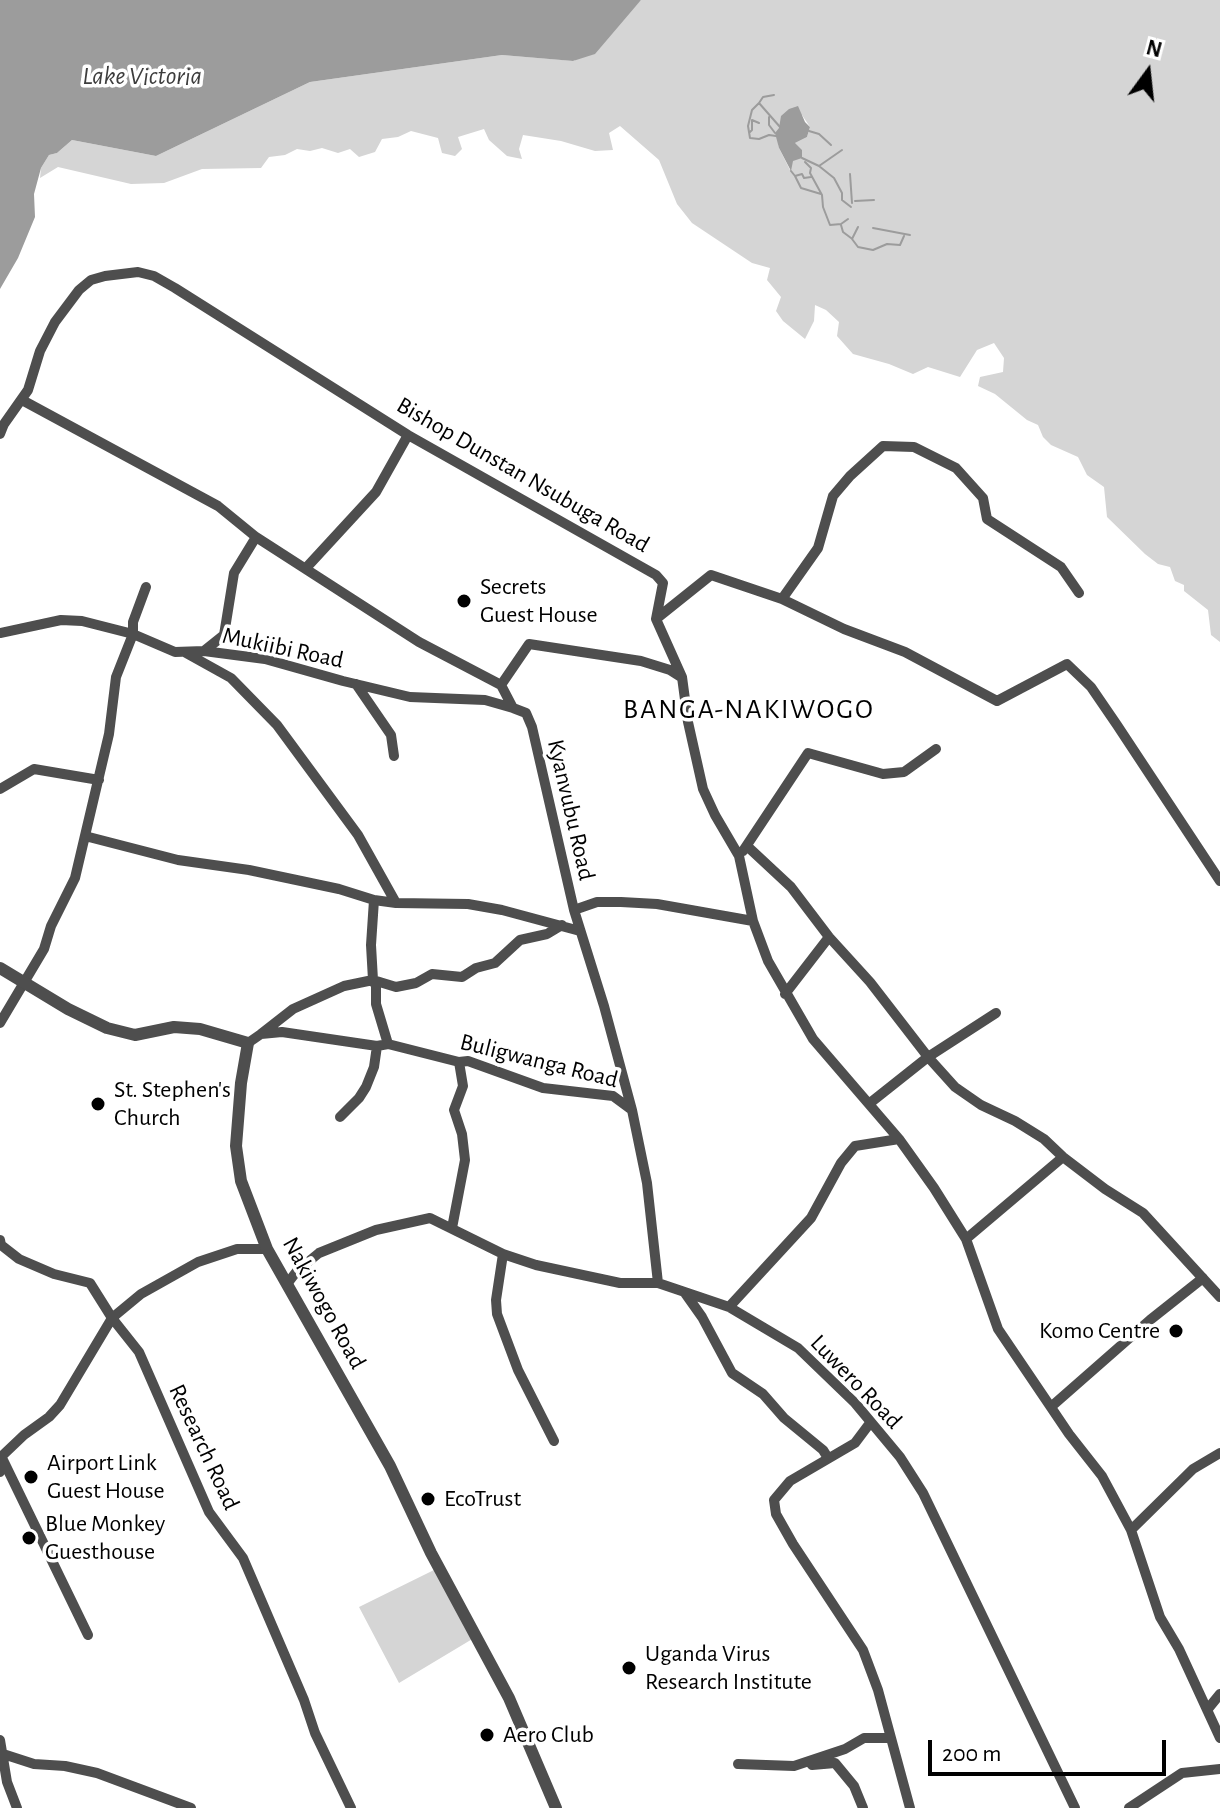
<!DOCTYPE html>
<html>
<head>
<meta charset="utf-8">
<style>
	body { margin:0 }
	#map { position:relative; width:1220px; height:1808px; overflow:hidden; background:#fff; font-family:"Alegreya Sans",sans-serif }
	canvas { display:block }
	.north { position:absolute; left:1108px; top:32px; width:80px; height:80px; -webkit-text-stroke:6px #fff; paint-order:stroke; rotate:15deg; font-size:22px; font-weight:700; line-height:32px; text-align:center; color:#000 }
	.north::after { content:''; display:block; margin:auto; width:28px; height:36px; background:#000; clip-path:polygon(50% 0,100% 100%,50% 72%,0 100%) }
	.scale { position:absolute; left:928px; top:1740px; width:238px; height:36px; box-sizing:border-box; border:4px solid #000; border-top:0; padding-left:10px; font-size:24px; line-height:28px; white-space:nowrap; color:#000; -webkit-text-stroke:6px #fff; paint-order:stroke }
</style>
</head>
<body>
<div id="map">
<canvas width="1220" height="1808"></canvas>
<div class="north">N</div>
<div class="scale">200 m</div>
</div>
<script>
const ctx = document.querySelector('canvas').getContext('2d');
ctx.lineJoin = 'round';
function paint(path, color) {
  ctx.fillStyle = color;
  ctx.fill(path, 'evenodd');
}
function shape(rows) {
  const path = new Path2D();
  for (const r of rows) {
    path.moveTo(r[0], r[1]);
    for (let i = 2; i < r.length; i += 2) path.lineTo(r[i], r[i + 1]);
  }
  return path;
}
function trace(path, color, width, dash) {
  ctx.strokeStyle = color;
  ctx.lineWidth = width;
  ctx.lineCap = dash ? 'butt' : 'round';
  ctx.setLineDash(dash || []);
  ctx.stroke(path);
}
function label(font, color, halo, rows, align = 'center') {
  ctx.font = font + ' "Alegreya Sans",sans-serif';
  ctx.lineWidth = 7;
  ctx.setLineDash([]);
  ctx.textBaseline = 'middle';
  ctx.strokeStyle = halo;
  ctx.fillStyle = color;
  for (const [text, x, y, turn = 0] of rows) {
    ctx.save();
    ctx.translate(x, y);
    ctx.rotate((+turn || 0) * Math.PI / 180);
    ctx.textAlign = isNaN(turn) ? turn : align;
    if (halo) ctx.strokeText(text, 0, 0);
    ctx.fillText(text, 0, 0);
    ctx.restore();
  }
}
const green = shape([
	[641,0,1220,0,1220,642,1211,635,1208,610,1184,591,1184,585,1175,581,1170,567,1158,564,1145,554,1107,517,1104,487,1087,475,1078,457,1051,445,1043,437,1038,425,1027,420,995,394,978,386,980,377,1003,372,1004,358,994,343,977,350,960,377,928,367,913,374,889,364,853,354,837,336,839,322,826,310,815,305,814,321,805,339,783,321,776,311,781,297,767,280,770,268,752,263,692,223,677,204,659,160,620,126,609,133,613,150,595,151,561,141,523,135,519,149,522,159,507,156,489,140,484,129,458,137,462,149,455,156,442,153,438,138,411,131,398,137,382,139,375,152,359,157,350,149,338,153,322,148,310,151,297,149,285,155,269,157,261,168,202,169,164,183,131,184,58,167,40,178,41,168,49,155,57,153,72,140,156,156,310,82,502,55,574,61],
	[802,115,810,127,807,137,795,143,790,170,779,148,778,140],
	[434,1570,474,1638,399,1683,359,1607]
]);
const water = shape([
	[0,0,641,0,595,54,573,61,502,55,310,82,156,156,72,140,57,153,49,155,41,168,34,194,35,217,18,258,0,289],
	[798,106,805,122,810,127,807,137,795,143,802,150,802,158,793,161,791,171,779,148,775,133,779,128,781,116,789,109]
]);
const stream = shape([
	[774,95,763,97,759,103,780,127],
	[759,103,752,110,748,126,750,138,759,139,769,135,776,136],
	[769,117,769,125,775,133],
	[809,131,819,134,831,145],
	[750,132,752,130,752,120,759,123],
	[802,158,819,166,842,150],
	[805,162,811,168,810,173,822,195,823,207,830,225,841,224,848,219],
	[819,166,834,178,842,193,842,200,851,207],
	[791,171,795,176,802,174,804,178,811,177],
	[850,174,852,203],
	[795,176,801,188,821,194],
	[855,201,874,200],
	[841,225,843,232,851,238],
	[858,227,852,239,858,247,873,250,887,244,900,245,904,236],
	[873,228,910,235]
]);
const minor = shape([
	[22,400,218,506,256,537,419,642,501,685,513,708,526,713,532,727,574,910,604,1006,632,1110,647,1183,658,1283],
	[0,434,4,424,28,390,40,351,55,322,79,290,91,280,105,276,138,272,154,276,175,288,408,435,656,575,663,583,656,619,682,677,688,722,703,789,715,815,739,856,753,921,768,961,813,1039,899,1139,934,1188,966,1239,998,1329,1069,1434,1102,1476,1131,1530,1160,1617,1179,1649,1220,1738],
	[306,568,376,492,408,435],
	[782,599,818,548,833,496,850,476,883,446,914,447,956,468,983,498,987,519,1061,567,1079,593],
	[656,619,711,575,782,599,844,629,905,652,997,701,1067,664,1091,687,1117,725,1220,881],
	[0,633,61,620,82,621,133,634,175,652,204,651,265,659,343,681,410,697,485,700,513,708],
	[204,651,224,635,234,573,256,537],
	[186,653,231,678,277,725,358,835,396,903],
	[356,684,391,735,394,756],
	[501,685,529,644,641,661,670,670,681,677],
	[0,789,34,769,99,780],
	[85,836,178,860,249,870,339,889,374,900,396,903,468,904,502,910,580,931],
	[747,846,791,887,829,937,870,982,928,1057,955,1087,981,1105,1015,1121,1044,1139,1063,1157,1105,1189,1143,1213,1220,1297],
	[743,851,808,753,883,774,904,772,936,749],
	[374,900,371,945,373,980,396,987,416,983,432,974,462,977,476,968,495,963,520,940,547,934,562,925],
	[574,910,597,902,621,902,657,904,753,921],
	[785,994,829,937],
	[0,1023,44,949,51,926,75,878,109,734,116,677,133,634,133,622,146,587],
	[261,1034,293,1009,344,986,373,980,376,986,376,1004,388,1044],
	[248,1043,261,1034,282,1032,377,1046,388,1044,459,1062,468,1061,543,1088,613,1096,632,1110],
	[870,1103,928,1057,996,1013],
	[340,1117,359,1098,366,1087,374,1067,377,1046],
	[452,1228,465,1160,462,1134,454,1110,463,1086,459,1062],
	[966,1239,1063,1157],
	[0,1240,1,1245,19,1259,54,1274,90,1283,112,1318,139,1352,209,1512,243,1558,304,1700,315,1733,351,1808],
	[503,1254,496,1300,497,1314,518,1370,554,1441],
	[287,1284,297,1271,319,1253,376,1230,430,1218,503,1254,536,1265,620,1283,658,1283,729,1307,798,1348,855,1403,900,1457,923,1493,1075,1808],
	[685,1293,702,1317,732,1373,763,1394,784,1418,823,1450,828,1458],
	[729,1307,811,1218,841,1163,855,1146,899,1139],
	[1052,1406,1150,1320,1203,1278],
	[870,1423,855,1443,790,1481,774,1500,776,1514,793,1544,863,1650,878,1690,910,1808],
	[2,1458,88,1635],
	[0,1472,2,1456,24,1435,49,1417,60,1405,112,1318,141,1294,198,1262,237,1249,267,1249],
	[1131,1530,1193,1469,1220,1453],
	[1207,1710,1220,1694],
	[0,1740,7,1782,17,1808],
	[0,1753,34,1764,65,1766,97,1773,191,1808],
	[738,1764,794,1766,845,1749,864,1738,889,1738],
	[812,1765,835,1763,854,1786,863,1808],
	[1129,1808,1182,1773,1220,1769]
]);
const tertiary = shape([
	[0,968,68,1009,107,1028,135,1035,174,1027,200,1029,248,1043,241,1083,236,1146,241,1181,267,1249,390,1466,431,1553,509,1698,556,1808]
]);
const markers = [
	[464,601,8,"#000"],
	[98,1104,8,"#000"],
	[1176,1331,8,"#000"],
	[31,1477,8,"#000"],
	[428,1499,8,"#000"],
	[29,1538,8,"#000"],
	[629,1668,8,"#000"],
	[487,1735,8,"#000"]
];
const streetNames = [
	["Bishop Dunstan Nsubuga Road",523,475,30],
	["Mukiibi Road",283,648,12],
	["Kyanvubu Road",571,810,77],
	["Buligwanga Road",539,1061,14],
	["Nakiwogo Road",324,1303,61],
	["Luwero Road",856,1382,46],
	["Research Road",204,1447,65]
];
const poiNames = [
	["Secrets",480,587],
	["Guest House",480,615],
	["St. Stephen's",114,1090],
	["Church",114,1118],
	["Komo Centre",1160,1331,"right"],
	["Airport Link",47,1463],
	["Guest House",47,1491],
	["EcoTrust",444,1499],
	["Blue Monkey",45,1524],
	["Guesthouse",45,1552],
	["Uganda Virus",645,1654],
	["Research Institute",645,1682],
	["Aero Club",503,1735]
];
const waterNames = [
	["Lake Victoria",142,76]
];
const quarterNames = [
	["BANGA-NAKIWOGO",749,710]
];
paint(green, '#d5d5d5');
paint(water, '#9c9c9c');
trace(stream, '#9c9c9c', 2);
trace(minor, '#4e4e4e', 10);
trace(tertiary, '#4e4e4e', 12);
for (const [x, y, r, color] of markers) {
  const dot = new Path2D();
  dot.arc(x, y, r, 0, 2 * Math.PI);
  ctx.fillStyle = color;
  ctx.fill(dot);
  trace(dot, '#fff', 3);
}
label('24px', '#000', '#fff', streetNames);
label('24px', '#000', '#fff', poiNames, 'left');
label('italic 26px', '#3d3d3d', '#fff', waterNames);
ctx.letterSpacing = '2px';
label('28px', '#000', '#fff', quarterNames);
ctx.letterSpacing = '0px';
</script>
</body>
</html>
